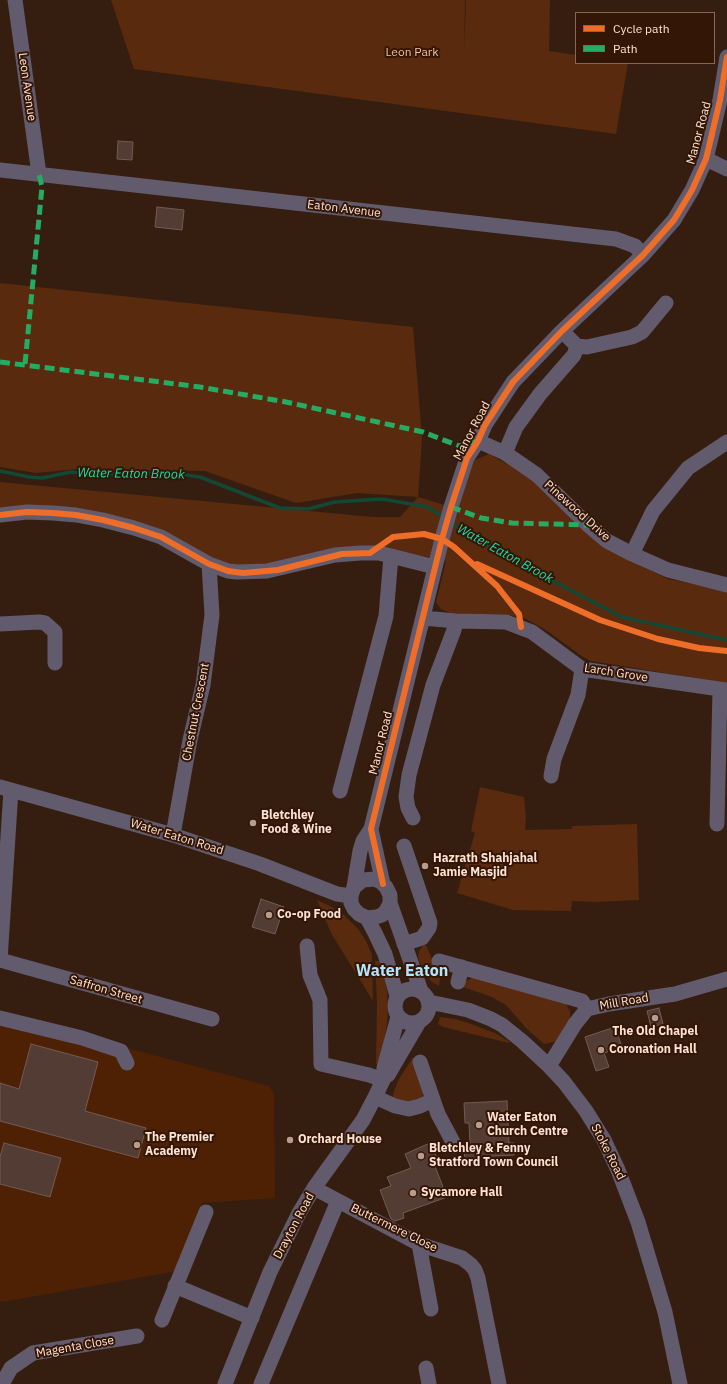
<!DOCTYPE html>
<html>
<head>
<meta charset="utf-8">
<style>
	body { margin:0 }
	#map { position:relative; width:727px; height:1384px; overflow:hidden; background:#351e10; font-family:"IBM Plex Sans",sans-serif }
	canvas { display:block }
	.legend { position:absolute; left:575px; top:12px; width:140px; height:52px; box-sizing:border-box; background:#331605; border:1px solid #846857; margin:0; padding:5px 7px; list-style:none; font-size:12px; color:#fee2d3 }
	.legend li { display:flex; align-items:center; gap:8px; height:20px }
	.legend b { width:20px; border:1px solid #846857 }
</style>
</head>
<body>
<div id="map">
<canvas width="727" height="1384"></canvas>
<ul class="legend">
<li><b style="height:5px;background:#ee6e29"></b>Cycle path</li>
<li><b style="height:5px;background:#26ab63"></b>Path</li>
</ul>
</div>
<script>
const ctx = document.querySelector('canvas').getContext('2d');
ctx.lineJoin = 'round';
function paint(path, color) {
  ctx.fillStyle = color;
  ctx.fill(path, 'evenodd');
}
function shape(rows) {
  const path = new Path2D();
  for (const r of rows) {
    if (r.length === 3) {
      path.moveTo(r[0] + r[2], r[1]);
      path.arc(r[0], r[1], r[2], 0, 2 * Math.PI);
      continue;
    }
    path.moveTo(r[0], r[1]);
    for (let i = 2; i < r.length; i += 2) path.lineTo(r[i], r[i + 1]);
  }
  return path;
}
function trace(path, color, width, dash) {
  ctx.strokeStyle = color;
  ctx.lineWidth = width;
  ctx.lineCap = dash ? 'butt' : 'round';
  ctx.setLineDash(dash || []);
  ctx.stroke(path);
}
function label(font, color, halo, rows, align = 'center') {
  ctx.font = font + ' "IBM Plex Sans",sans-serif';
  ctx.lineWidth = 4;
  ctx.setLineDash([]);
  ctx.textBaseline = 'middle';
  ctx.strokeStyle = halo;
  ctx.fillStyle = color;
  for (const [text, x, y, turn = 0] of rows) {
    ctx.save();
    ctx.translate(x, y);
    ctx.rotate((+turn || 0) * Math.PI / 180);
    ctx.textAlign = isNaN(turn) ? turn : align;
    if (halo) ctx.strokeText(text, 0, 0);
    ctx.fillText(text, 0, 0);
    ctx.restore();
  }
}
const built = shape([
	[0,1014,269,1086,274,1093,275,1198,202,1203,177,1271,2,1302,0,1301]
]);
const green = shape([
	[111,0,465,0,464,54,466,0,550,0,549,51,576,55,576,63,628,63,616,134,134,69],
	[0,283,413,327,422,438,418,497,451,507,475,460,489,454,532,478,604,548,668,579,727,591,727,683,591,661,583,657,546,630,524,618,503,614,463,615,450,613,441,609,436,603,446,561,400,551,252,568,221,563,168,533,0,511,0,482,373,517,400,517,418,497,357,493,296,503,205,471,139,470,109,471,77,469,36,473,0,467],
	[480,787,524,797,526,817,525,830,572,829,572,826,637,824,639,900,595,902,572,901,571,911,513,910,457,893,475,833,471,831],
	[317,900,330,906,344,915,359,930,366,941,372,955,373,1001,331,933],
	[424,944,427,947,440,979,439,986,432,982,427,976,419,961,418,956,419,951],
	[375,961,379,961,382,972,387,989,388,1006,387,1024,382,1054,379,1064,376,1064,377,1002],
	[474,977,566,1004,570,1011,570,1021,558,1041,544,1044,526,1028,506,1005,492,997,463,987,464,982],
	[440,1017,455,1019,471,1024,495,1033,510,1042,509,1043,443,1027,438,1024],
	[413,1057,425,1091,420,1099,411,1103,394,1099,393,1097,394,1091,399,1079]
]);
const stream = shape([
	[0,471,29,477,42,478,71,472,90,474,173,473,200,477,280,508,308,509,335,502,382,499,428,507,444,518],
	[451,523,509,558,622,617,727,640]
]);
const building = shape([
	[118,141,133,142,132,160,117,159,118,141],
	[157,207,184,210,182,230,155,227,157,207],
	[261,899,284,907,275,934,252,927,261,899],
	[659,1008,663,1024,651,1027,647,1011,659,1008],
	[615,1027,622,1047,604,1053,609,1067,596,1071,585,1037,615,1027],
	[31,1044,98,1062,85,1111,146,1128,138,1158,0,1121,0,1083,19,1089,31,1044],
	[507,1101,509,1143,514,1143,514,1155,476,1157,476,1164,465,1165,464,1144,470,1144,469,1123,465,1123,464,1103,507,1101],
	[4,1143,61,1158,50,1197,0,1184,0,1157,4,1143],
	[430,1143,439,1162,434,1164,447,1197,403,1213,404,1218,395,1221,391,1219,380,1190,391,1186,387,1177,411,1168,405,1154,430,1143]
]);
const minor = shape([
	[15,0,39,174],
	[706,159,727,169],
	[0,170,616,239,635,246,643,255],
	[562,331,577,346,587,347,632,337,642,332,666,303],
	[478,441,505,453,537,475,588,525,607,541,632,554,668,570,727,585],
	[505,453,516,427,540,394,574,355,577,346],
	[0,515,27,512,53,513,76,515,103,520,134,528,161,537,209,564,228,571,237,572,267,571,335,555,360,553,379,553,435,567],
	[632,554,653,511,688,468,727,442],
	[423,618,456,621,506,622,532,632,582,669,727,690],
	[0,624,39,622,45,623,55,632,55,663],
	[551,776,554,759,578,695,582,669],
	[0,787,173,835,260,864,337,894,351,896],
	[340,791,386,616,391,556],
	[413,818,408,808,406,797,409,775,433,685,454,630,456,621],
	[717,824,720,689],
	[173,835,190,740,203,685,212,615,209,564],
	[404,846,430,923,429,928,422,938,404,944],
	[383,884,371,829,442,539,451,507,467,458,478,441,485,425,513,382,562,331,643,255,674,220,692,190,706,159,720,100,727,57],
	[354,887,360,851,363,841,371,829],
	[390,903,386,911,382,915,376,917,367,918,359,914,354,909,351,903,351,896,354,887,363,880,375,879,381,882,386,887,390,895,390,903,421,991],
	[367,918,375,933,385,954,397,996],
	[307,946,310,975,320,1000,321,1064,369,1075,383,1080],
	[0,960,212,1019],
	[0,960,11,790],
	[439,961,582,1001,587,1009],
	[458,982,462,967],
	[412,1006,17],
	[429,1002,468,1010,491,1019,502,1025,522,1041,549,1066,564,1082,586,1111,604,1140,618,1170,638,1222,665,1312,680,1384],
	[0,1018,82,1038,121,1051,127,1063],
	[420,1062,438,1114,455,1146],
	[549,1066,575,1024,587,1009,609,1004,675,994,727,979],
	[388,1075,419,1022],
	[375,1097,395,1106,409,1109,420,1106,433,1100],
	[314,1188,419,1244,462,1258,471,1265,475,1270,478,1278,499,1384],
	[419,1244,431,1309],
	[175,1286,252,1318],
	[162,1320,206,1212],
	[426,1368,429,1384],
	[2,1384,11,1368,33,1353,137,1336],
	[225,1384,270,1272,299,1213,314,1188,363,1120,375,1097,384,1078,384,1068,398,1017],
	[261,1384,338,1201]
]);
const quiet = shape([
	[0,362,200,387,286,402,423,432,459,446,478,441],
	[25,364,42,187,39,174],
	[451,507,481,518,512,523,588,525]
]);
const cycleway = shape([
	[0,515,27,512,53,513,76,515,103,520,134,528,161,537,209,564,228,571,243,573,278,570,342,554,370,553,393,537,424,534,442,539,454,547,497,586,519,614,521,627],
	[477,564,600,620,658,639,699,648,727,651],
	[383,884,371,829,442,539,451,507,467,458,478,441,485,425,513,382,562,331,643,255,674,220,692,190,706,159,720,100,727,57]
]);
const markers = [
	[253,823,4,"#b89d8f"],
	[425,866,4,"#b89d8f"],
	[269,915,4,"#b89d8f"],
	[655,1018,4,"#b89d8f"],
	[601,1050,4,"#b89d8f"],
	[479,1125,4,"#b89d8f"],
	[290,1140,4,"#b89d8f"],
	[137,1145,4,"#b89d8f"],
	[421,1156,4,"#b89d8f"],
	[413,1193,4,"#b89d8f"]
];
const parkNames = [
	["Leon Park",412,53]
];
const streetNames = [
	["Leon Avenue",27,87,82],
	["Manor Road",699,133,-75],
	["Eaton Avenue",344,209,7],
	["Manor Road",472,431,-62],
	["Pinewood Drive",577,511,42],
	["Larch Grove",616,673,9],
	["Chestnut Crescent",196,712,-79],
	["Manor Road",381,743,-76],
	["Water Eaton Road",177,837,17],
	["Saffron Street",106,990,16],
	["Mill Road",624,1002,-10],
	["Stoke Road",608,1152,63],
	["Drayton Road",294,1226,-62],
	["Buttermere Close",394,1228,26],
	["Magenta Close",75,1347,-10]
];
const poiNames = [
	["Bletchley",261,816],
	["Food & Wine",261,830],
	["Hazrath Shahjahal",433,859],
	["Jamie Masjid",433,873],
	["Co-op Food",277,915],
	["The Old Chapel",655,1032,"center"],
	["Coronation Hall",609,1050],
	["Water Eaton",487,1118],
	["Church Centre",487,1132],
	["The Premier",145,1138],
	["Academy",145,1152],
	["Orchard House",298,1140],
	["Bletchley & Fenny",429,1149],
	["Stratford Town Council",429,1163],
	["Sycamore Hall",421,1193]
];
const waterNames = [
	["Water Eaton Brook",131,474,1],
	["Water Eaton Brook",505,554,29]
];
const districtNames = [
	["Water Eaton",402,971]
];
paint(built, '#4e2105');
paint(green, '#592a0d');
trace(stream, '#134836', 3.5);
paint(building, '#533c34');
trace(building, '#735a52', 1);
trace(minor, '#615b6d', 15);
trace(quiet, '#26ab63', 5, [10, 5]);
trace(cycleway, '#ee6e29', 6);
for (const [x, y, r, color] of markers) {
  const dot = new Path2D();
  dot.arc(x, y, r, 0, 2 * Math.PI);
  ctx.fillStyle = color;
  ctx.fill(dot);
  trace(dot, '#331605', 1.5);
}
label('12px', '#f8bd9f', '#331605', parkNames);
label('12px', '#fee2d3', '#331605', streetNames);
label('bold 12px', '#fee2d3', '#331605', poiNames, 'left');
label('italic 13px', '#19dfac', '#331605', waterNames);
label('bold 16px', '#b4e5fd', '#331605', districtNames);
</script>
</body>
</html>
